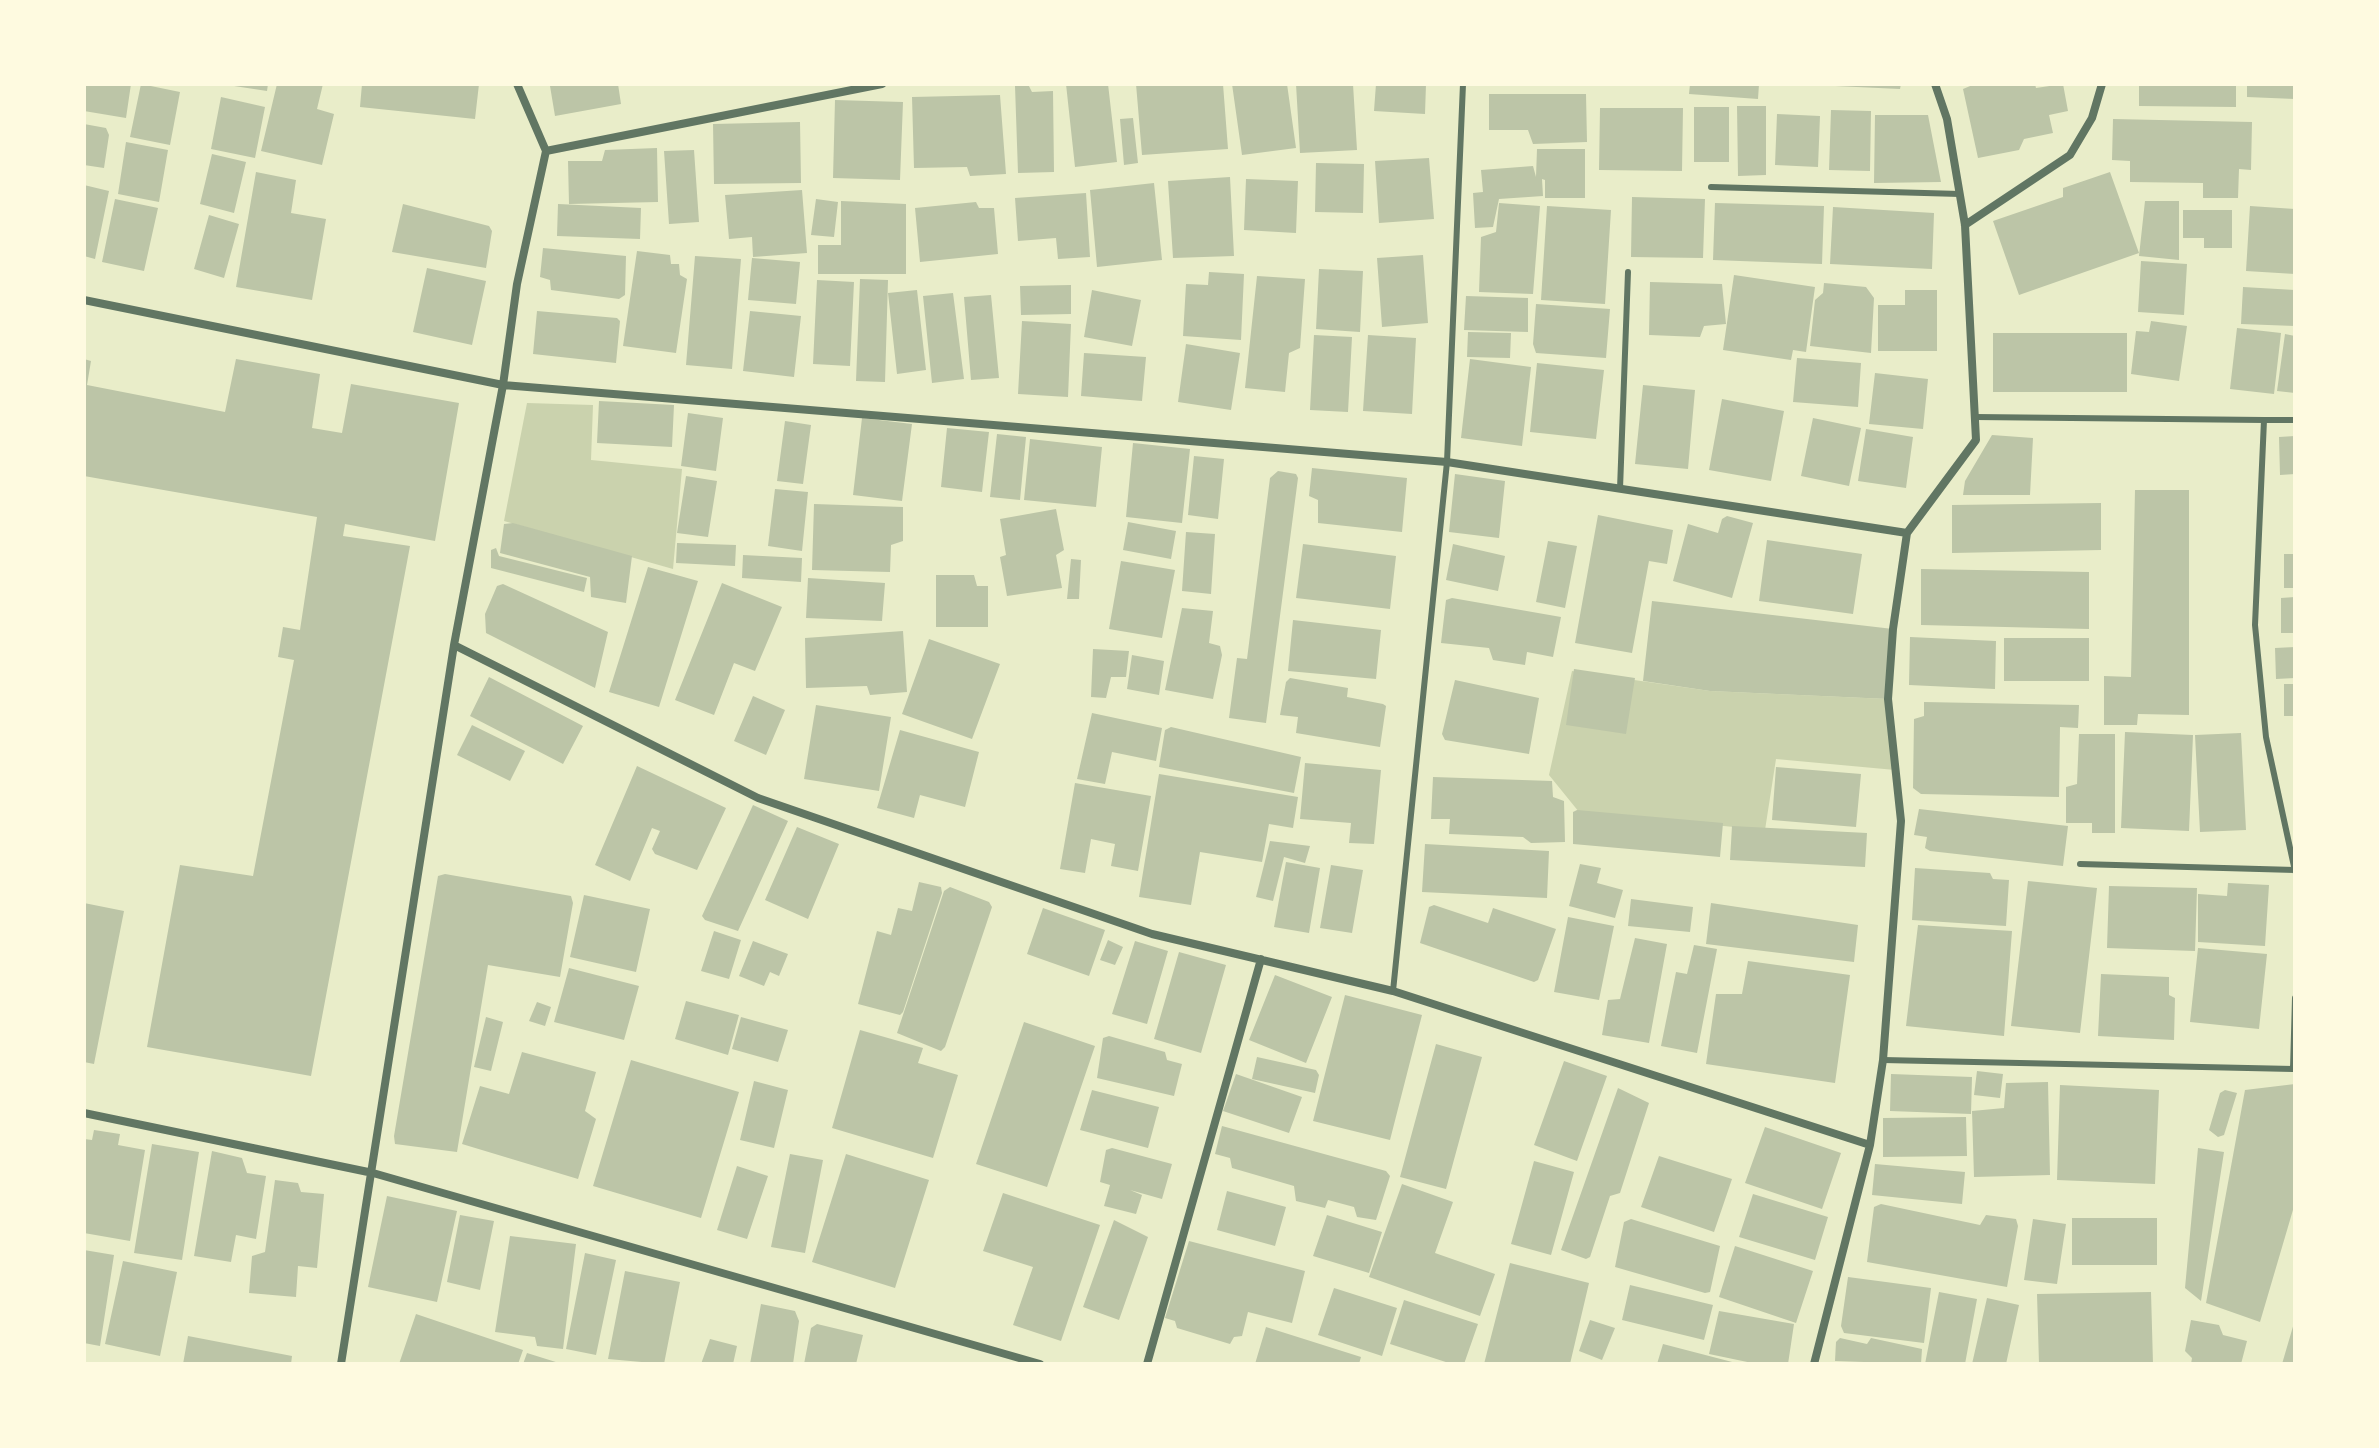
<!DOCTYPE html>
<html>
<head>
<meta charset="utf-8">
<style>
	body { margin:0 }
	#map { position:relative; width:2379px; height:1448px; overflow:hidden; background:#e9edc9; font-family:"Titillium Web",sans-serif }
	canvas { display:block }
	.frame { position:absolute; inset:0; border:86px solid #fefae0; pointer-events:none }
</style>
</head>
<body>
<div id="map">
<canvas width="2379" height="1448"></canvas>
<div class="frame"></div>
</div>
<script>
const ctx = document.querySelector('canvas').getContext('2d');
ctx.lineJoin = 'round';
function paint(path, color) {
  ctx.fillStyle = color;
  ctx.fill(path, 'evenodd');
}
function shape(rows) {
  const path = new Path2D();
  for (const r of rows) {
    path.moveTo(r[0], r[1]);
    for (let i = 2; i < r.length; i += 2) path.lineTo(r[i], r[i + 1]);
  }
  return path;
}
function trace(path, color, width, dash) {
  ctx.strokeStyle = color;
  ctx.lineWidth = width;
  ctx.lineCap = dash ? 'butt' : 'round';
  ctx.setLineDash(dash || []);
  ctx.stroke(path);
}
const green = shape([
	[527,403,593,405,591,460,682,469,673,569,504,521],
	[1572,671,1710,691,1888,699,1895,770,1776,759,1765,830,1579,812,1549,775]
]);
const building = shape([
	[84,84,131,84,126,118,84,111],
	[141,84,180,92,170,145,130,137],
	[221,84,268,84,267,91],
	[277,84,323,84,317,109,334,114,322,165,261,151],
	[362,84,479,84,475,119,360,107],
	[618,84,621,104,555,116,550,86],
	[1066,84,1108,84,1117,162,1075,167],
	[1136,84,1223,84,1228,149,1142,155],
	[1232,84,1287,84,1296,148,1242,155],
	[1296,84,1353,84,1357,150,1300,153],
	[1376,84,1426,84,1425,114,1374,111],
	[1690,84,1759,84,1758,99,1689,94],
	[1792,84,1901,84,1900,89],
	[2035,84,2036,88,2063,84,2068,111,2049,115,2053,133,2024,139,2019,150,1978,158,1963,89,1975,84],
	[2139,84,2236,84,2236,107,2139,106],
	[2247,84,2295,84,2295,99,2247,97],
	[1015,86,1029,86,1032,92,1053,91,1054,172,1018,173],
	[1489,94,1586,94,1587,142,1533,144,1528,130,1489,130],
	[1000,95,1006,174,970,176,967,167,914,168,912,97],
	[221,97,265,107,255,158,211,149],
	[835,100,903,102,900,180,833,178],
	[1737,106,1766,106,1766,175,1738,176],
	[1694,107,1729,107,1729,162,1694,162],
	[1600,108,1683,108,1682,171,1599,170],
	[1831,110,1871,111,1870,171,1829,170],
	[1777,114,1820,116,1818,167,1775,165],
	[1875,115,1928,115,1941,182,1874,183],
	[1133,118,1138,163,1124,165,1120,119],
	[2113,119,2252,122,2251,170,2239,169,2238,198,2203,198,2203,183,2130,182,2130,161,2112,160],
	[800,122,801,183,714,184,713,124],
	[84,124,106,128,109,135,104,168,84,165],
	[126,142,168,150,159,202,118,194],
	[657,148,658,202,569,204,568,161,602,161,605,150],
	[1537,149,1585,149,1585,198,1545,198,1545,180,1542,179,1543,196,1499,199,1493,227,1475,228,1473,193,1483,192,1481,170,1533,166,1536,177],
	[694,150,699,222,669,224,664,151],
	[212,154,246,162,234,213,200,204],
	[1429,158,1434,219,1379,223,1375,161],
	[1316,163,1364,164,1363,213,1315,212],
	[256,172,296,180,291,213,326,219,312,300,236,287],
	[2110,172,2139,253,2019,295,1993,221,2063,197,2063,188],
	[1230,177,1234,256,1173,258,1168,181],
	[1246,179,1298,181,1296,233,1244,230],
	[1154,183,1162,260,1097,267,1090,190],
	[84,185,109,191,95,259,84,256],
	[802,190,807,253,753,257,752,237,729,239,725,195],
	[1086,193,1090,257,1058,259,1056,238,1018,241,1015,198],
	[1632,197,1705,199,1703,258,1631,257],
	[115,199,158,208,144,271,102,262],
	[816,199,838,202,834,237,811,235],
	[841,201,906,204,906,274,818,274,818,245,841,245],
	[2145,201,2179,201,2179,260,2139,256],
	[976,202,979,208,994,208,998,254,920,262,915,208],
	[1499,203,1540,206,1533,294,1479,292,1481,237,1496,232],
	[1715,203,1824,206,1822,264,1713,260],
	[403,204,489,226,492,231,486,268,392,252],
	[558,204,641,208,640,239,557,236],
	[1547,206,1611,210,1605,304,1541,300],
	[2250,206,2295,209,2295,274,2246,271],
	[1833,207,1934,213,1932,269,1830,264],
	[2183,210,2232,210,2232,248,2204,248,2204,238,2183,238],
	[209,215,239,224,224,278,194,269],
	[543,248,626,256,625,295,619,299,551,290,550,280,540,277],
	[637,251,670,255,671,264,679,264,680,275,687,279,676,353,623,346],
	[1423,255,1428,323,1382,327,1377,258],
	[695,256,741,259,732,369,686,365],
	[752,258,800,262,796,304,748,300],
	[2141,261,2187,264,2184,315,2138,312],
	[427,268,486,281,472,345,413,332],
	[1319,269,1363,271,1360,332,1316,329],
	[1209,272,1244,274,1241,340,1183,336,1186,284,1208,285],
	[1734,275,1815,287,1806,352,1793,350,1791,360,1723,350],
	[1257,276,1305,279,1300,348,1289,353,1285,392,1245,388],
	[860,279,888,280,885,382,856,381],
	[817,280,854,282,850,366,813,364],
	[1650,282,1722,284,1726,324,1704,326,1700,337,1649,335],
	[1824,283,1866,287,1874,298,1871,353,1810,346,1815,300,1823,293],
	[1071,285,1071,314,1021,315,1020,286],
	[2243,287,2295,290,2295,326,2241,324],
	[917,290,926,370,897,374,888,293],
	[1092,290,1141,300,1132,346,1084,337],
	[1905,290,1937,290,1937,351,1878,351,1878,305,1905,305],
	[953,293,964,379,932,383,923,296],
	[991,295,999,378,971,380,964,297],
	[1466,296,1528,298,1528,332,1464,330],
	[1536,304,1610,309,1606,358,1536,353,1533,344],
	[537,311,617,318,620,321,616,363,533,354],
	[750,311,801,316,794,377,743,371],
	[1022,321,1071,324,1068,397,1018,394],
	[2151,321,2187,326,2179,381,2131,374,2136,331,2149,332],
	[2237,328,2281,333,2274,394,2230,389],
	[1468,332,1511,333,1510,358,1467,357],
	[1993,333,2127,333,2127,392,1993,392],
	[2285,334,2295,336,2295,393,2277,391],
	[1314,335,1352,337,1348,412,1310,410],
	[1368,335,1416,338,1412,414,1363,411],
	[1186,344,1240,353,1231,410,1178,402],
	[1084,353,1146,357,1142,401,1081,396],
	[1797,358,1861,363,1858,407,1793,402],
	[84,359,91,361,87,385,225,412,236,359,320,374,312,428,342,433,351,384,459,403,435,541,345,524,343,536,410,546,311,1076,147,1047,180,865,253,876,294,660,278,657,283,627,300,630,317,517,84,476],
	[1470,359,1531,367,1522,446,1461,438],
	[1537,363,1604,370,1596,439,1530,432],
	[1875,373,1928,379,1923,429,1869,424],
	[1643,385,1695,390,1688,469,1635,464],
	[1722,399,1784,411,1771,481,1709,470],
	[599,401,674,405,672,447,597,443],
	[688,413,723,418,716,471,681,466],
	[862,418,912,424,902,501,853,495],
	[1813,418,1861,428,1849,486,1801,476],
	[785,421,811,425,803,484,777,481],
	[947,428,989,432,982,492,941,487],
	[1866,429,1913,437,1906,488,1858,481],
	[997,434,1026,437,1020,500,990,497],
	[1992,435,2033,438,2030,495,1963,495,1965,481],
	[2295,436,2295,474,2280,475,2279,437],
	[1030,439,1102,447,1096,507,1024,500],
	[1133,443,1190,449,1182,523,1126,517],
	[1194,456,1224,459,1218,519,1188,515],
	[1312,468,1407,478,1402,532,1318,523,1318,500,1309,496],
	[1278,471,1296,474,1298,478,1266,723,1229,718,1237,658,1247,659,1270,478],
	[1455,474,1505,481,1499,538,1449,532],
	[686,476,717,481,708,537,677,533],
	[775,489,808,492,802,551,768,546],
	[2135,490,2189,490,2189,715,2138,714,2137,725,2104,725,2104,676,2131,677],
	[2101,503,2101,550,1952,553,1952,505],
	[814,504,903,507,903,541,891,545,890,572,812,570],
	[1056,509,1064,550,1056,555,1062,588,1007,596,1000,557,1006,555,1000,519],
	[1598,515,1673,530,1667,564,1649,561,1632,653,1575,643],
	[1727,516,1753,523,1732,598,1673,581,1688,524,1718,533,1722,519],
	[1128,522,1176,531,1171,559,1123,550],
	[513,523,632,556,626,603,591,597,590,577,500,553,504,524],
	[1186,532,1215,534,1211,594,1182,591],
	[1767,540,1862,554,1853,614,1759,601],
	[1548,541,1577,546,1565,608,1536,602],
	[677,543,736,545,735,566,676,563],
	[1303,544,1396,556,1390,609,1296,598],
	[1453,544,1505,556,1498,591,1446,580],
	[496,548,499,556,587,578,584,592,491,568,491,550],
	[2284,554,2295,554,2295,588,2284,588],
	[743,555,802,558,801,582,742,578],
	[1071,559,1081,560,1079,599,1067,599],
	[1121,561,1175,570,1162,638,1109,629],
	[648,567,698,581,659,707,609,692],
	[1921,569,2089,572,2089,629,1921,625],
	[936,575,974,575,977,586,988,586,988,627,936,627],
	[808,578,885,583,882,621,806,618],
	[722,583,782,607,755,671,734,663,714,715,675,700],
	[503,584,608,632,595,688,486,633,485,614,497,586],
	[2295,597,2295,633,2281,633,2281,598],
	[1452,598,1561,617,1553,657,1527,652,1525,665,1493,660,1489,648,1441,643,1446,600],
	[1652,601,1893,629,1888,699,1710,691,1643,681],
	[1182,608,1213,611,1209,643,1220,646,1222,655,1213,699,1165,690],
	[1293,620,1381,630,1376,679,1288,671],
	[903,631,907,692,870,695,867,686,806,688,805,638],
	[1910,637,1996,641,1995,689,1909,685],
	[2004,638,2089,638,2089,681,2004,681],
	[929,639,1000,664,972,739,902,714],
	[2295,647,2295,678,2276,679,2275,648],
	[1093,649,1129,651,1126,677,1111,677,1106,698,1091,697],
	[1132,655,1164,661,1159,695,1127,689],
	[1574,669,1635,678,1626,734,1566,725],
	[489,677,583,726,563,764,470,716],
	[1290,678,1348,688,1347,697,1383,704,1386,706,1380,747,1296,733,1298,717,1280,715,1286,682],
	[1455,680,1539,698,1529,754,1445,740,1442,734],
	[2284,684,2295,684,2295,716,2284,716],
	[753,696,785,710,766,755,734,741],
	[1924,702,2079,705,2078,728,2060,727,2059,797,1921,794,1913,788,1914,719,1924,716],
	[816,705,891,717,879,791,804,779],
	[1092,713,1162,728,1156,761,1112,752,1105,784,1077,779],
	[472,725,525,751,510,781,457,755],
	[1171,727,1301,757,1294,793,1159,767,1165,730],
	[900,730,979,752,965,807,920,795,914,818,877,808],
	[2125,732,2193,735,2189,831,2121,828],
	[2241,733,2246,830,2200,832,2195,735],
	[2079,734,2115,734,2115,833,2092,833,2092,823,2066,823,2066,787,2077,784],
	[1305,763,1381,770,1374,844,1349,843,1351,823,1300,819],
	[637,766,726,808,697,870,655,854,652,849,660,831,652,828,630,881,595,865],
	[1776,767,1861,774,1856,827,1772,820],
	[1159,774,1298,797,1293,828,1269,824,1262,862,1200,852,1191,905,1139,897],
	[1433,777,1552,781,1553,797,1564,801,1565,842,1531,843,1523,837,1449,834,1450,819,1431,819],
	[1075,783,1151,796,1138,871,1111,866,1115,844,1091,839,1085,873,1060,869],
	[753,805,788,821,738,931,705,920,702,916],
	[1919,809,2068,826,2063,866,1930,851,1925,848,1927,837,1914,835],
	[1577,810,1723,823,1720,857,1573,844,1573,812],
	[1732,826,1867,833,1865,867,1730,860],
	[797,827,839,844,808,919,765,900],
	[1270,841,1310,846,1305,863,1284,857,1273,901,1256,897],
	[1425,844,1549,851,1547,898,1422,892],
	[1286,862,1320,868,1309,933,1274,927],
	[1580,864,1601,868,1597,883,1623,890,1615,918,1569,906],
	[1331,865,1363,870,1352,933,1320,928],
	[1915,868,1990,873,1993,879,2009,880,2006,926,1912,920],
	[445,874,571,896,573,903,560,977,488,965,457,1152,395,1144,394,1136,438,876],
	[2028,881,2097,888,2080,1033,2011,1026],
	[919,882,941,887,942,893,903,1012,900,1015,858,1004,877,931,891,935,898,908,912,911],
	[2228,883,2269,885,2265,946,2198,942,2198,894,2227,896],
	[2109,886,2197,888,2195,951,2107,948],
	[950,887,989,902,992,907,945,1047,941,1051,897,1033,944,891],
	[584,895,650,909,636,972,570,957],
	[1631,899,1693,907,1690,932,1628,926],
	[84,903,124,911,94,1064,84,1062],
	[1711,903,1858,925,1854,962,1706,944],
	[1434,905,1488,923,1493,908,1556,929,1538,980,1534,982,1420,943,1429,907],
	[1043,908,1105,930,1089,976,1027,954],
	[1568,917,1614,926,1599,1000,1554,992],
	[1918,925,2012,931,2004,1036,1906,1026],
	[714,931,741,940,729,979,701,971],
	[1635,938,1667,944,1649,1043,1602,1035,1608,1000,1620,999],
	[1108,940,1123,947,1115,965,1100,960],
	[753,941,788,954,779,976,770,972,764,986,739,976],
	[1135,941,1168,951,1147,1024,1112,1014],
	[1694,945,1717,949,1697,1053,1661,1046,1676,972,1687,974],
	[2198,948,2267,954,2259,1029,2190,1022],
	[1179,952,1226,965,1201,1053,1154,1039],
	[1748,961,1850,975,1835,1083,1706,1064,1716,994,1742,994],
	[569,968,639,986,624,1040,554,1022],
	[2101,974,2169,977,2169,995,2175,998,2174,1040,2098,1036],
	[1275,975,1332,997,1306,1063,1249,1040],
	[1345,995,1422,1015,1390,1140,1313,1121],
	[686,1001,739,1015,728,1055,675,1039],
	[537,1002,551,1007,545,1026,529,1021],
	[486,1017,503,1022,491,1071,474,1067],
	[741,1017,788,1030,778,1062,732,1049],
	[1024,1022,1095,1046,1047,1187,976,1164],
	[860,1030,923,1048,918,1063,958,1075,933,1158,832,1128],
	[1109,1036,1165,1052,1167,1060,1182,1064,1174,1096,1097,1078,1103,1038],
	[1436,1044,1482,1057,1446,1189,1400,1177],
	[522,1052,596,1072,585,1111,596,1119,578,1179,462,1144,480,1086,509,1094],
	[1257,1057,1316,1070,1319,1075,1315,1093,1252,1079],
	[631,1060,739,1092,701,1218,593,1186],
	[1564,1061,1607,1076,1577,1161,1534,1145],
	[1977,1071,2003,1074,2000,1098,1974,1095],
	[1236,1074,1302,1097,1289,1133,1223,1111],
	[1891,1074,1972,1077,1971,1114,1890,1111],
	[754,1081,788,1090,774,1148,740,1140],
	[2048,1082,2050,1175,1974,1177,1972,1111,2004,1108,2006,1083],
	[2295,1084,2295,1203,2260,1322,2206,1303,2245,1090],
	[2060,1085,2159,1090,2155,1184,2057,1180],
	[1618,1088,1649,1103,1620,1193,1610,1196,1590,1257,1586,1259,1561,1250],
	[1092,1090,1159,1107,1148,1148,1080,1130],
	[2225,1090,2237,1093,2224,1135,2218,1137,2209,1130,2220,1093],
	[1966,1117,1967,1156,1883,1157,1883,1118],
	[1222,1126,1386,1171,1390,1176,1376,1220,1357,1217,1354,1207,1328,1200,1325,1208,1296,1201,1294,1186,1232,1168,1230,1158,1215,1154],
	[1765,1127,1841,1153,1822,1209,1745,1183],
	[94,1130,120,1134,118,1145,145,1150,130,1241,84,1233,84,1139,92,1140],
	[152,1144,199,1152,182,1260,134,1253],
	[1112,1148,1172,1164,1162,1199,1130,1190,1142,1195,1136,1214,1104,1206,1110,1185,1100,1182,1106,1150],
	[2198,1148,2224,1152,2201,1301,2185,1288],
	[212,1151,242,1158,247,1173,266,1176,256,1239,236,1235,231,1262,194,1256],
	[790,1154,823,1160,805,1253,771,1247],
	[846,1154,929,1180,895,1288,812,1262],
	[1659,1156,1732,1179,1714,1232,1641,1207],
	[1534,1161,1574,1172,1551,1255,1511,1244],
	[1875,1164,1965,1172,1962,1204,1872,1195],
	[737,1166,768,1176,747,1239,717,1230],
	[275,1180,298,1183,301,1192,324,1194,317,1268,298,1266,296,1297,249,1293,252,1256,265,1252],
	[1402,1184,1453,1202,1435,1253,1495,1274,1480,1316,1369,1277],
	[1227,1191,1286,1207,1275,1246,1217,1230],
	[1003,1193,1100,1225,1061,1341,1013,1325,1033,1267,983,1251],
	[1753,1194,1828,1217,1815,1260,1739,1237],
	[387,1196,457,1211,437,1302,368,1287],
	[1881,1204,1980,1225,1986,1215,2016,1219,2018,1226,2007,1287,1867,1262,1874,1207],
	[460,1215,494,1221,480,1290,447,1282],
	[1327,1215,1382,1232,1369,1273,1313,1256],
	[2072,1218,2157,1218,2157,1265,2072,1265],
	[1631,1219,1720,1246,1710,1292,1705,1293,1615,1267,1624,1222],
	[2033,1219,2066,1224,2057,1284,2024,1280],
	[1114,1220,1148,1237,1119,1320,1083,1307],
	[510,1236,576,1244,563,1349,537,1346,535,1337,495,1332],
	[1189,1241,1305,1271,1292,1323,1248,1312,1242,1336,1234,1337,1230,1344,1177,1328,1175,1321,1165,1318],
	[1735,1246,1813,1271,1796,1323,1719,1297],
	[84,1250,114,1255,100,1346,84,1343],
	[585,1253,616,1260,596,1355,566,1349],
	[123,1261,177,1272,160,1356,105,1344],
	[1510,1263,1589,1283,1570,1364,1484,1364],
	[625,1271,680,1282,664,1364,608,1359],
	[1848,1277,1931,1288,1924,1343,1844,1333,1841,1326],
	[1630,1285,1713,1305,1704,1340,1622,1320],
	[1334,1288,1397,1308,1382,1356,1318,1335],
	[1939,1292,1977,1299,1965,1364,1925,1364],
	[2151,1292,2153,1364,2039,1364,2037,1294],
	[1987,1298,2019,1305,2006,1364,1972,1364],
	[1404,1300,1478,1324,1464,1364,1452,1364,1390,1344],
	[761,1304,795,1311,799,1321,793,1364,750,1364],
	[1719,1311,1794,1324,1788,1364,1757,1364,1709,1354],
	[416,1314,523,1350,518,1364,399,1364],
	[1590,1320,1615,1328,1602,1360,1579,1351],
	[2191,1320,2219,1325,2223,1335,2247,1341,2241,1364,2191,1364,2192,1358,2185,1351],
	[2294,1323,2295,1364,2282,1364],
	[817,1324,863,1335,856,1364,804,1364,811,1328],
	[1266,1327,1361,1357,1359,1364,1255,1364],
	[188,1336,292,1356,291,1364,183,1364],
	[1840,1338,1867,1344,1871,1338,1922,1349,1921,1364,1835,1361,1836,1342],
	[710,1339,737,1346,733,1364,701,1364],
	[1663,1344,1736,1363,1736,1364,1657,1364],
	[527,1353,559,1363,559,1364,523,1364]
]);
const service = shape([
	[1711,187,1960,194],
	[1975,417,2264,420,2255,625,2266,737,2295,871],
	[2264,420,2295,420],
	[1620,489,1628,272],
	[2080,864,2295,870],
	[1393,991,1447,462,1463,84],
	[1883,1060,2293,1069,2295,998]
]);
const minor = shape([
	[546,151,882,84],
	[1965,225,2070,155,2092,118,2102,84],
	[84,300,503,385,1447,462,1907,533],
	[454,645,758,798,1152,934,1393,991,1870,1145],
	[84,1113,373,1173,1040,1364],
	[341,1364,454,645,503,385,517,284,546,151,517,84],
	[1147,1364,1261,959],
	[1814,1364,1870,1145,1883,1060,1901,821,1888,699,1893,629,1907,533,1976,440,1965,225,1947,119,1935,84]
]);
paint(green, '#cad2ad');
paint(building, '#bcc5a7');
trace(service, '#617663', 6);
trace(minor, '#617663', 8);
</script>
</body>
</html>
